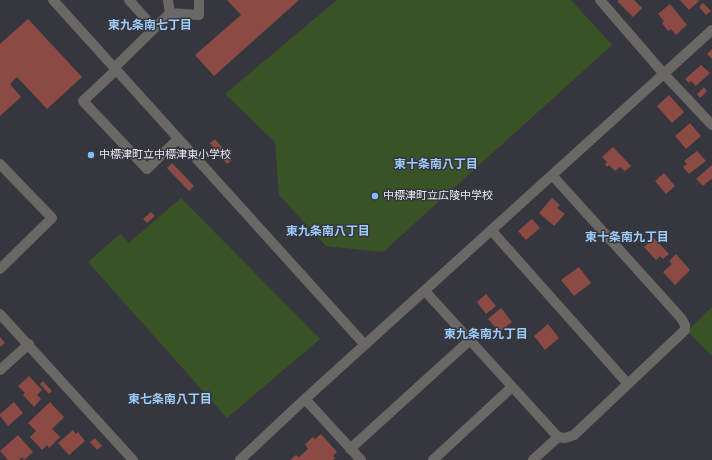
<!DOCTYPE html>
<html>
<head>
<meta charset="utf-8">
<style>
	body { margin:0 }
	canvas { display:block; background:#36363f }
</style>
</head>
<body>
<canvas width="712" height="460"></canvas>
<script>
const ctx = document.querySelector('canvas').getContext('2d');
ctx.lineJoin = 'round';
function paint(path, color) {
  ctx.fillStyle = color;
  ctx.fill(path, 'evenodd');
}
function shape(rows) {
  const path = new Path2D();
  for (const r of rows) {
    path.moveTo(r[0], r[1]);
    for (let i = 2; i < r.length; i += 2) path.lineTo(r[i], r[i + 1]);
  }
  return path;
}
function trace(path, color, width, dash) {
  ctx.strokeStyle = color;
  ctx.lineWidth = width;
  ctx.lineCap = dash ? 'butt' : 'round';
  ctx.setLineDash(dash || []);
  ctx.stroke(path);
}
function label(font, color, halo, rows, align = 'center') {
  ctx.font = font + ' Signika,"Noto Sans JP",sans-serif';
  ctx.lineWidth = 3;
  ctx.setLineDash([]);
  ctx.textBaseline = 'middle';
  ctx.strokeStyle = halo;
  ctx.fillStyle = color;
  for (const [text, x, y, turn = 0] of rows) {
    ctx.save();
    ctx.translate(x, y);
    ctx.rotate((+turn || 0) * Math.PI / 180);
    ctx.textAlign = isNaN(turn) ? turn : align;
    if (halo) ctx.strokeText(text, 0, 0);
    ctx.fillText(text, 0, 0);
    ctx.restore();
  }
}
const green = shape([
	[337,0,571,0,612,45,383,252,326,246,279,195,275,142,225,94],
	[181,198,320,339,227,418,88,262,120,234,129,243],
	[712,307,712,356,687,331]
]);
const building = shape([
	[227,0,299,0,214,76,195,55,241,15],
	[619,0,634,0,642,8,633,17,617,1],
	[680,0,698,0,699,1,689,10],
	[703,3,711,11,706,15,699,7],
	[670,4,687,25,676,35,671,29,668,31,662,23,664,21,658,14],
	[28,19,82,77,47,109,17,77,10,84,21,97,0,116,0,44],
	[712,49,712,59,707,54],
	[701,65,710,73,696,86,691,81,689,83,685,79],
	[704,87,707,91,700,98,697,94],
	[669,95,684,112,672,123,657,106],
	[690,123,701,136,686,149,675,136],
	[215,139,232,160,227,164,210,143],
	[613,147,631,166,625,171,620,167,615,171,609,165,607,167,605,164,607,162,602,157],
	[697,151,706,161,689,174,683,167,687,164,684,161],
	[172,163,194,186,189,191,167,168],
	[712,165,712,180,711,179,703,186,696,179],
	[664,173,675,186,666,194,655,181],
	[552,198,560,205,557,208,565,214,554,226,539,213],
	[151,212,155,216,147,223,143,219],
	[532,219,540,228,526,240,518,231],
	[654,238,669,254,663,259,660,256,656,260,644,247],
	[676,254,690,270,675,285,663,272,672,264,669,261],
	[579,267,591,283,574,296,561,280],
	[486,294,496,306,486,314,477,302],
	[501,308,512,322,499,332,488,319],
	[548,324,559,338,545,350,534,336],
	[0,337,5,343,0,347],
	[29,376,42,390,37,395,41,399,34,407,23,395,25,393,18,386],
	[43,381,52,391,49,394,40,384],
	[14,402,23,413,8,426,0,416,0,414],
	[50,402,64,417,52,429,60,437,49,448,47,445,42,450,30,437,36,431,28,423],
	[73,430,76,434,78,432,85,441,69,455,58,443],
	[321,434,337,452,333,456,335,458,333,460,290,460,296,455,299,457,308,449,305,444,313,437,315,439],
	[18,435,33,452,24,460,22,457,19,460,8,460,0,451],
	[95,438,102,446,97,450,90,442]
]);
const minor = shape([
	[53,0,365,345],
	[129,0,154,28],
	[168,0,170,13],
	[600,0,664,74,712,125],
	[114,68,170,13,199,15,199,0],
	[116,70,83,101,147,169,178,139],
	[0,164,52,218,0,269],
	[552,175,681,318,685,325,685,330,574,435,565,438,558,437],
	[491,230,628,384],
	[425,291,558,437,533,460],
	[0,314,133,460],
	[0,370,29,344],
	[305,399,361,460],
	[350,449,470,340],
	[240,460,305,399,712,30],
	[433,460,512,387]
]);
const markers = [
	[91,155,4,"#7dbef9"],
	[375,196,4,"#7dbef9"]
];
const poiNames = [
	["中標津町立中標津東小学校",99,155],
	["中標津町立広陵中学校",383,196]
];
const neighbourhoodNames = [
	["東九条南七丁目",150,26],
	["東十条南八丁目",436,165],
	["東九条南八丁目",328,232],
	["東十条南九丁目",627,238],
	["東九条南九丁目",486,335],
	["東七条南八丁目",170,400]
];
paint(green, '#395327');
paint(building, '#8b4a43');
trace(minor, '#6b6764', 10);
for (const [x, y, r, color] of markers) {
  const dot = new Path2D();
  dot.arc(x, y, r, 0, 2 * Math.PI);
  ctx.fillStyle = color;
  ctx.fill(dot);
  trace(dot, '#36363f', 1.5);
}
label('11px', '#e7e7ed', '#36363f', poiNames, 'left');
label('bold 12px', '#9cccf8', '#36363f', neighbourhoodNames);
</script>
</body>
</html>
